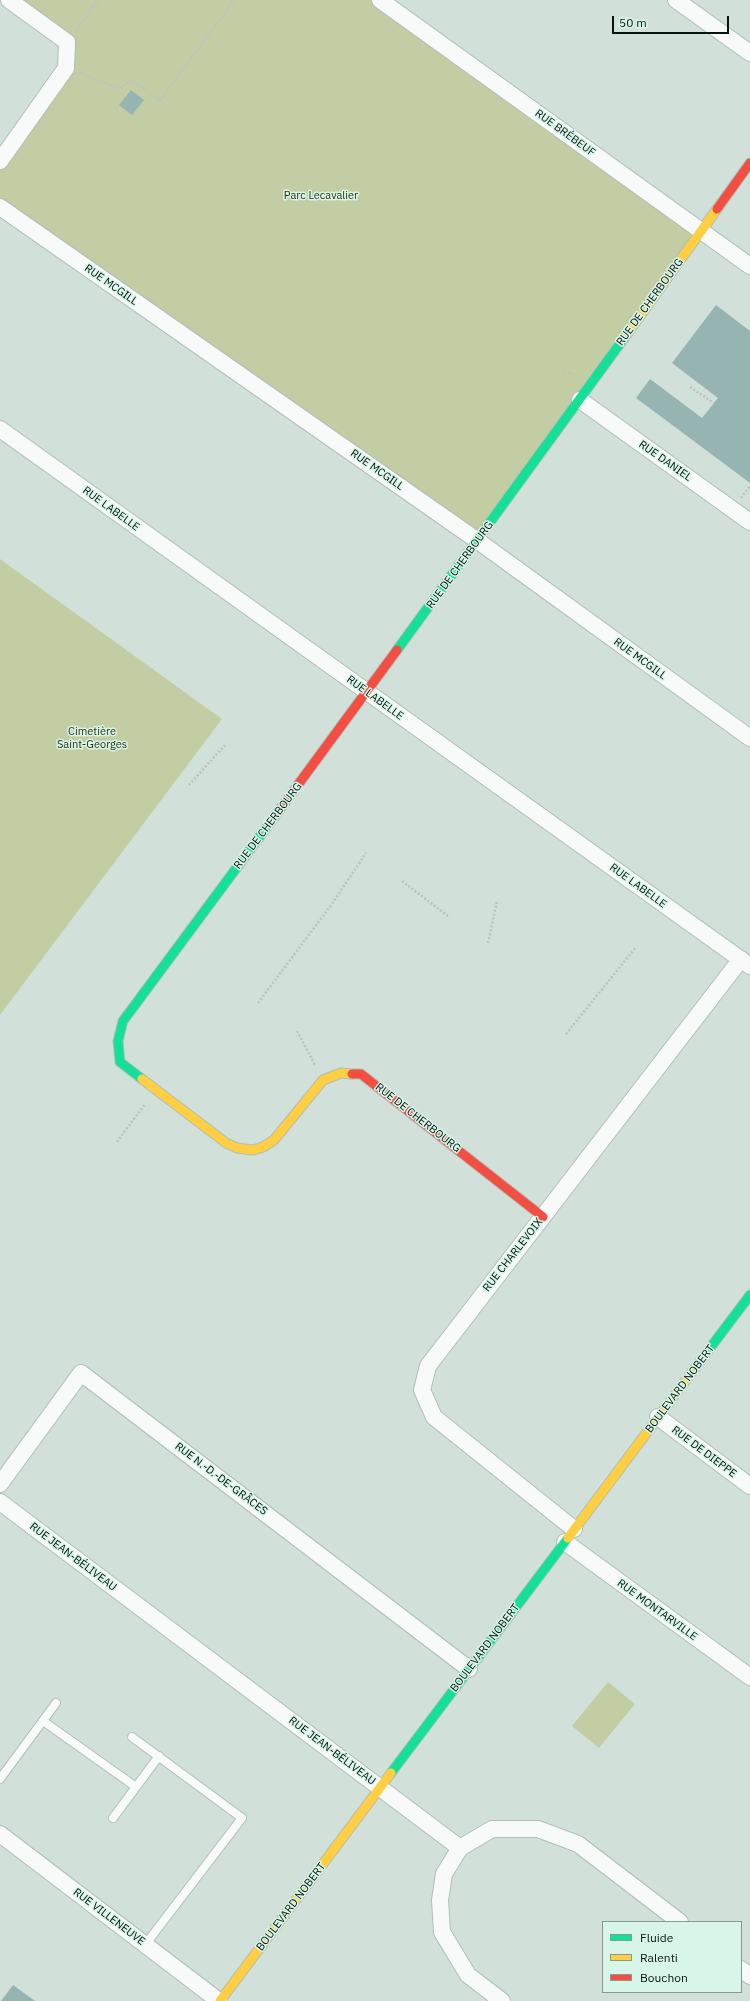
<!DOCTYPE html>
<html>
<head>
<meta charset="utf-8">
<style>
	body { margin:0 }
	#map { position:relative; width:750px; height:2001px; overflow:hidden; background:#d1e1da; font-family:"IBM Plex Sans",sans-serif }
	canvas { display:block }
	.legend { position:absolute; left:602px; top:1921px; width:140px; height:72px; box-sizing:border-box; background:#d7f5e9; border:1px solid #859b92; margin:0; padding:5px 7px; list-style:none; font-size:12px; color:#091410 }
	.legend li { display:flex; align-items:center; gap:8px; height:20px }
	.legend b { width:20px; border:1px solid #859b92 }
	.scale { position:absolute; left:612px; top:16px; width:117px; height:18px; box-sizing:border-box; border:2px solid #091410; border-top:0; padding-left:5px; font-size:12px; line-height:14px; white-space:nowrap; color:#091410; -webkit-text-stroke:3px #d7f5e9; paint-order:stroke }
</style>
</head>
<body>
<div id="map">
<canvas width="750" height="2001"></canvas>
<ul class="legend">
<li><b style="height:5px;background:#16e098"></b>Fluide</li>
<li><b style="height:5px;background:#ffcf43"></b>Ralenti</li>
<li><b style="height:5px;background:#f24e42"></b>Bouchon</li>
</ul>
<div class="scale">50 m</div>
</div>
<script>
const ctx = document.querySelector('canvas').getContext('2d');
ctx.lineJoin = 'round';
function paint(path, color) {
  ctx.fillStyle = color;
  ctx.fill(path, 'evenodd');
}
function shape(rows) {
  const path = new Path2D();
  for (const r of rows) {
    path.moveTo(r[0], r[1]);
    for (let i = 2; i < r.length; i += 2) path.lineTo(r[i], r[i + 1]);
  }
  return path;
}
function trace(path, color, width, dash) {
  ctx.strokeStyle = color;
  ctx.lineWidth = width;
  ctx.lineCap = dash ? 'butt' : 'round';
  ctx.setLineDash(dash || []);
  ctx.stroke(path);
}
function label(font, color, halo, rows, align = 'center') {
  ctx.font = font + ' "IBM Plex Sans",sans-serif';
  ctx.lineWidth = 3;
  ctx.setLineDash([]);
  ctx.textBaseline = 'middle';
  ctx.strokeStyle = halo;
  ctx.fillStyle = color;
  for (const [text, x, y, turn = 0] of rows) {
    ctx.save();
    ctx.translate(x, y);
    ctx.rotate((+turn || 0) * Math.PI / 180);
    ctx.textAlign = isNaN(turn) ? turn : align;
    if (halo) ctx.strokeText(text, 0, 0);
    ctx.fillText(text, 0, 0);
    ctx.restore();
  }
}
const green = shape([
	[9,0,380,0,701,231,478,541,0,207,0,161,65,68,67,42],
	[0,559,222,719,0,1015],
	[608,1682,635,1704,599,1748,572,1726]
]);
const building = shape([
	[131,90,144,100,132,115,119,105],
	[716,305,750,331,750,483,636,398,650,379,702,418,718,398,672,363],
	[13,1985,35,2001,1,2001]
]);
const path = shape([
	[76,30,98,0],
	[80,73,120,89,131,80,160,100,234,0],
	[564,371,575,375],
	[690,387,714,403],
	[741,498,750,486],
	[189,785,225,745],
	[402,881,448,916],
	[488,943,497,901],
	[258,1003,332,904,366,853],
	[297,1031,315,1065],
	[566,1034,636,947],
	[117,1142,145,1104]
]);
const lane = shape([
	[43,1721,136,1787],
	[132,1737,242,1818,145,1945],
	[0,1779,56,1703],
	[113,1818,159,1756]
]);
const street = shape([
	[380,0,750,266],
	[676,0,750,53],
	[0,161,66,68,67,42,9,0],
	[0,207,478,541,750,738],
	[580,400,750,522],
	[0,429,750,966],
	[658,1417,750,1486],
	[0,1484,81,1373,469,1669],
	[0,1502,460,1848,492,1829,538,1829,578,1844,680,1922],
	[574,1529,434,1417,422,1390,428,1366,741,959],
	[565,1542,750,1677],
	[0,1834,219,2001],
	[460,1848,444,1874,440,1900,442,1932,468,1975,502,2001],
	[741,1969,750,1976]
]);
const fast = shape([
	[397,650,627,334],
	[142,1079,120,1062,118,1041,123,1021,275,816],
	[692,1372,750,1295],
	[391,1773,568,1538]
]);
const slow = shape([
	[627,334,717,209],
	[142,1079,226,1143,237,1148,253,1150,263,1147,274,1140,323,1080,341,1073,352,1074],
	[568,1538,692,1372],
	[220,2001,391,1773]
]);
const jam = shape([
	[717,209,750,163],
	[275,816,397,650],
	[352,1074,361,1074,543,1217]
]);
const streetNames = [
	["RUE BRÉBEUF",565,133,36],
	["RUE MCGILL",111,285,35],
	["RUE DE CHERBOURG",650,302,-54],
	["RUE DANIEL",665,461,35],
	["RUE MCGILL",377,470,35],
	["RUE LABELLE",111,509,36],
	["RUE DE CHERBOURG",460,565,-54],
	["RUE MCGILL",640,659,36],
	["RUE LABELLE",375,698,36],
	["RUE DE CHERBOURG",268,826,-53],
	["RUE LABELLE",638,886,36],
	["RUE DE CHERBOURG",418,1118,38],
	["RUE CHARLEVOIX",513,1255,-52],
	["BOULEVARD NOBERT",680,1389,-53],
	["RUE DE DIEPPE",704,1452,37],
	["RUE N.-D.-DE-GRÂCES",221,1479,37],
	["RUE JEAN-BÉLIVEAU",73,1557,37],
	["RUE MONTARVILLE",657,1610,36],
	["BOULEVARD NOBERT",485,1648,-53],
	["RUE JEAN-BÉLIVEAU",332,1751,37],
	["BOULEVARD NOBERT",291,1907,-53],
	["RUE VILLENEUVE",109,1917,37]
];
const parkNames = [
	["Parc Lecavalier",321,196],
	["Cimetière",92,732],
	["Saint-Georges",92,745]
];
paint(green, '#c3cda4');
paint(building, '#96b4b1');
trace(lane, '#b1beb9', 10);
trace(street, '#b1beb9', 18);
trace(fast, '#b1beb9', 11);
trace(slow, '#b1beb9', 11);
trace(jam, '#b1beb9', 11);
trace(path, '#bdc2c0', 2.5, [2, 2]);
trace(lane, '#f8faf9', 8);
trace(street, '#f8faf9', 16);
trace(fast, '#16e098', 9);
trace(slow, '#ffcf43', 9);
trace(jam, '#f24e42', 9);
label('11px', '#091410', '#d7f5e9', streetNames);
label('11px', '#2d2e0b', '#d7f5e9', parkNames);
</script>
</body>
</html>
